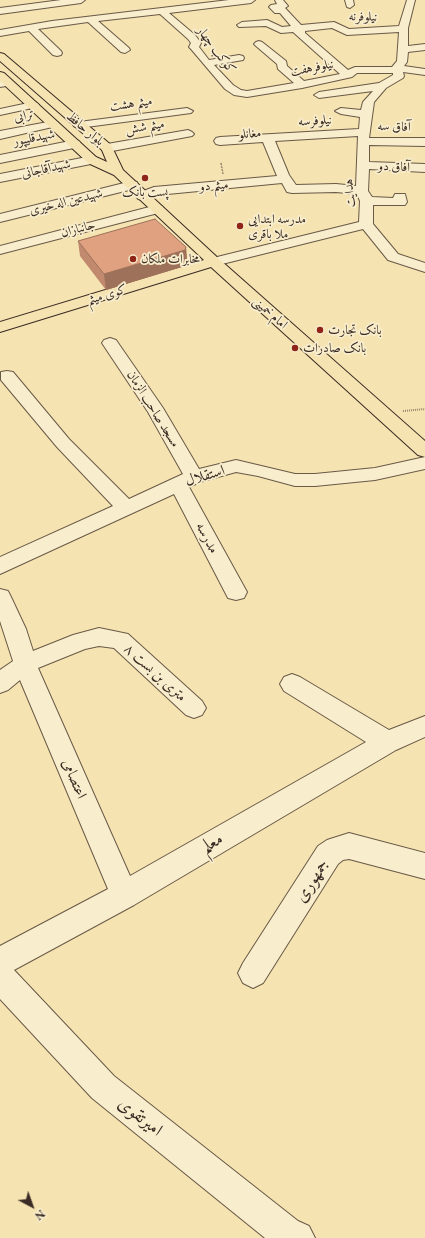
<!DOCTYPE html>
<html>
<head>
<meta charset="utf-8">
<style>
	body { margin:0 }
	#map { position:relative; width:425px; height:1238px; overflow:hidden; background:#f5e3b1; font-family:"EB Garamond",serif }
	canvas { display:block }
	.north { position:absolute; left:12px; top:1186px; width:40px; height:40px; -webkit-text-stroke:3px #f8edcc; paint-order:stroke; rotate:139deg; font-size:11px; font-weight:700; line-height:16px; text-align:center; color:#3a2b24 }
	.north::after { content:''; display:block; margin:auto; width:14px; height:18px; background:#3a2b24; clip-path:polygon(50% 0,100% 100%,50% 72%,0 100%) }
</style>
</head>
<body>
<div id="map">
<canvas width="425" height="1238"></canvas>
<div class="north">N</div>
</div>
<script>
const ctx = document.querySelector('canvas').getContext('2d');
ctx.lineJoin = 'round';
function shape(rows) {
  const path = new Path2D();
  for (const r of rows) {
    path.moveTo(r[0], r[1]);
    for (let i = 2; i < r.length; i += 2) path.lineTo(r[i], r[i + 1]);
  }
  return path;
}
function trace(path, color, width, dash) {
  ctx.strokeStyle = color;
  ctx.lineWidth = width;
  ctx.lineCap = dash ? 'butt' : 'round';
  ctx.setLineDash(dash || []);
  ctx.stroke(path);
}
function paint(path, color) {
  ctx.fillStyle = color;
  ctx.fill(path, 'evenodd');
}
function label(font, color, halo, rows, align = 'center') {
  ctx.font = font + ' "EB Garamond",Amiri,serif';
  ctx.lineWidth = 3.5;
  ctx.setLineDash([]);
  ctx.textBaseline = 'middle';
  ctx.strokeStyle = halo;
  ctx.fillStyle = color;
  for (const [text, x, y, turn = 0] of rows) {
    ctx.save();
    ctx.translate(x, y);
    ctx.rotate((+turn || 0) * Math.PI / 180);
    ctx.textAlign = isNaN(turn) ? turn : align;
    if (halo) ctx.strokeText(text, 0, 0);
    ctx.fillText(text, 0, 0);
    ctx.restore();
  }
}
const pathFar1 = shape([
	[221,163,223,174]
]);
const path = shape([
	[403,411,425,409]
]);
const minor = shape([
	[61,0,85,0,81,3,0,14,0,8,61,0],
	[229,0,255,0,251,3,169,13,195,35,201,43,199,47,209,60,239,55,243,56,244,58,243,60,214,65,233,85,241,90,247,91,294,83,278,69,277,64,256,46,254,44,256,42,259,41,262,42,286,61,287,66,304,81,340,74,293,32,281,33,266,26,239,27,237,25,242,22,267,20,282,27,291,26,280,13,275,13,269,7,271,5,277,4,275,0,283,0,288,6,285,8,301,25,334,22,349,29,399,26,407,0,415,0,408,28,408,46,425,44,425,50,408,52,407,62,404,66,425,69,425,75,403,72,404,76,403,78,386,88,374,102,369,138,425,138,425,146,369,145,369,162,425,164,425,172,369,169,368,191,372,197,393,198,395,194,405,194,407,202,405,205,373,205,373,224,398,254,425,263,425,272,388,260,363,229,214,266,209,265,207,262,209,259,359,222,360,201,357,194,336,192,292,193,287,192,282,183,157,195,143,200,138,199,136,196,138,193,154,187,277,176,263,142,220,145,216,144,214,141,216,138,220,137,359,129,360,117,341,114,335,111,341,108,361,110,363,102,373,91,319,98,314,95,319,92,379,83,393,75,393,73,357,73,352,77,302,88,247,97,234,95,225,89,191,49,189,47,191,43,188,39,160,14,98,21,129,48,130,50,125,53,121,52,88,22,38,29,61,51,62,53,61,55,57,56,53,55,29,31,0,36,0,30,52,21,229,0],
	[332,28,347,35,399,32,397,61,392,67,355,67,348,70,305,33,305,31,332,28],
	[358,136,356,186,336,184,296,185,289,175,275,141,358,136],
	[345,0,353,0,354,5,350,8,347,7,345,0],
	[8,80,13,83,12,85,0,87,0,81,8,80],
	[33,102,37,103,39,105,37,107,0,115,0,109,33,102],
	[187,108,193,111,191,113,79,128,75,127,73,125,75,123,79,122,187,108],
	[53,121,57,122,59,124,57,126,0,139,0,131,53,121],
	[188,130,192,132,194,134,192,136,107,152,103,151,101,148,103,145,107,144,188,130],
	[75,140,79,141,81,144,79,147,0,163,0,155,75,140],
	[92,156,96,157,98,160,96,163,0,182,0,174,92,156],
	[132,181,137,182,138,185,137,188,0,222,0,214,132,181],
	[157,205,162,206,164,209,162,212,0,254,0,246,157,205],
	[110,338,116,340,163,408,199,469,236,460,295,474,315,474,375,468,425,457,425,469,375,480,315,486,295,486,258,476,236,472,200,482,189,487,247,592,244,598,236,600,228,598,174,494,0,574,0,557,113,506,57,447,1,380,1,372,7,371,13,372,69,439,129,499,183,474,148,412,102,343,104,340,110,338],
	[0,589,8,591,11,597,26,629,33,651,73,635,99,628,128,634,202,701,206,708,202,715,194,718,186,715,114,648,99,646,85,649,38,668,130,876,366,742,284,691,280,684,284,677,292,674,300,677,389,730,425,716,425,737,396,750,134,905,14,970,114,1076,298,1221,309,1226,315,1238,265,1238,92,1098,0,999,0,946,108,889,20,680,8,690,0,693,0,670,13,661,0,621,0,589],
	[349,833,425,853,425,879,349,859,343,860,338,864,263,983,253,988,243,983,238,973,243,963,318,846,327,840,349,833]
]);
const major = shape([
	[0,53,4,54,111,145,123,170,219,259,425,441,425,457,418,455,211,267,0,332,0,322,204,260,114,175,88,163,0,81,0,72,4,73,96,157,107,162,102,150,0,61,0,53]
]);
const wall = shape([
	[78,241,186,247,187,262,185,266,106,290,80,256]
]);
const shadedWall = shape([
	[186,247,187,262,185,266,106,290,104,274]
]);
const building = shape([
	[155,219,186,247,185,250,104,274,78,241,155,219]
]);
const markers = [
	[145,178,4,"#8f2418"],
	[240,226,4,"#8f2418"],
	[133,259,4,"#8f2418"],
	[320,330,4,"#8f2418"],
	[295,348,4,"#8f2418"]
];
const farStreetnames = [
	["نیلوفرنه",363,17,1],
	["کوکب چهار",216,50,53],
	["نیلوفرهفت",312,68,-11],
	["میثم هشت",131,104,-8],
	["ترابی",24,116,-11],
	["نیلوفرسه",315,121,-3],
	["میثم شش",145,127,-9],
	["آفاق سه",394,127,2],
	["بلوار حافظ",85,129,40],
	["مغانلو",250,134,-5],
	["شهیدقلیپور",34,138,-11],
	["آفاق دو",394,167,3],
	["شهیدآقاجانی",46,169,-12],
	["میثم دو",214,186,-5],
	["هدایت",350,193,-95],
	["شهیدعین اله خیری",66,202,-14],
	["جانبازان",78,229,-15],
	["کوی میثم",107,295,-17],
	["امام خمینی",270,313,42],
	["مسجد صاحب الزمان",153,409,58]
];
const farPoinames = [
	["پست بانک",145,192,"center"],
	["مدرسه ابتدایی",248,219],
	["ملا باقری",248,234],
	["مخابرات ملکان",141,259],
	["بانک تجارت",328,330],
	["بانک صادرات",303,348]
];
const streetNames = [
	["استقلال",205,476,-17],
	["مدرسه",207,538,62],
	["۸ متری بن بست",155,673,42],
	["اعتصامی",74,779,67]
];
const nearStreetnames = [
	["معلم",212,843,-30],
	["جمهوری",312,881,-57],
	["امیرتقوی",140,1117,38]
];
trace(minor, '#695947', 2);
trace(major, '#3a2b24', 2);
trace(pathFar1, '#3a2b24', 1.5, [0.5, 1]);
trace(path, '#3a2b24', 2, [0.5, 1.5]);
paint(minor, '#f8edcc');
paint(major, '#f5e3b1');
paint(wall, '#c18a6f');
paint(shadedWall, '#9d715a');
paint(building, '#e0a181');
trace(building, '#9d715a', 1);
for (const [x, y, r, color] of markers) {
  const dot = new Path2D();
  dot.arc(x, y, r, 0, 2 * Math.PI);
  ctx.fillStyle = color;
  ctx.fill(dot);
  trace(dot, '#f8edcc', 1.5);
}
label('13px', '#3a2b24', '#f8edcc', farStreetnames);
label('13px', '#3a2b24', '#f8edcc', farPoinames, 'left');
label('15px', '#3a2b24', '#f8edcc', streetNames);
label('18px', '#3a2b24', '#f8edcc', nearStreetnames);
</script>
</body>
</html>
